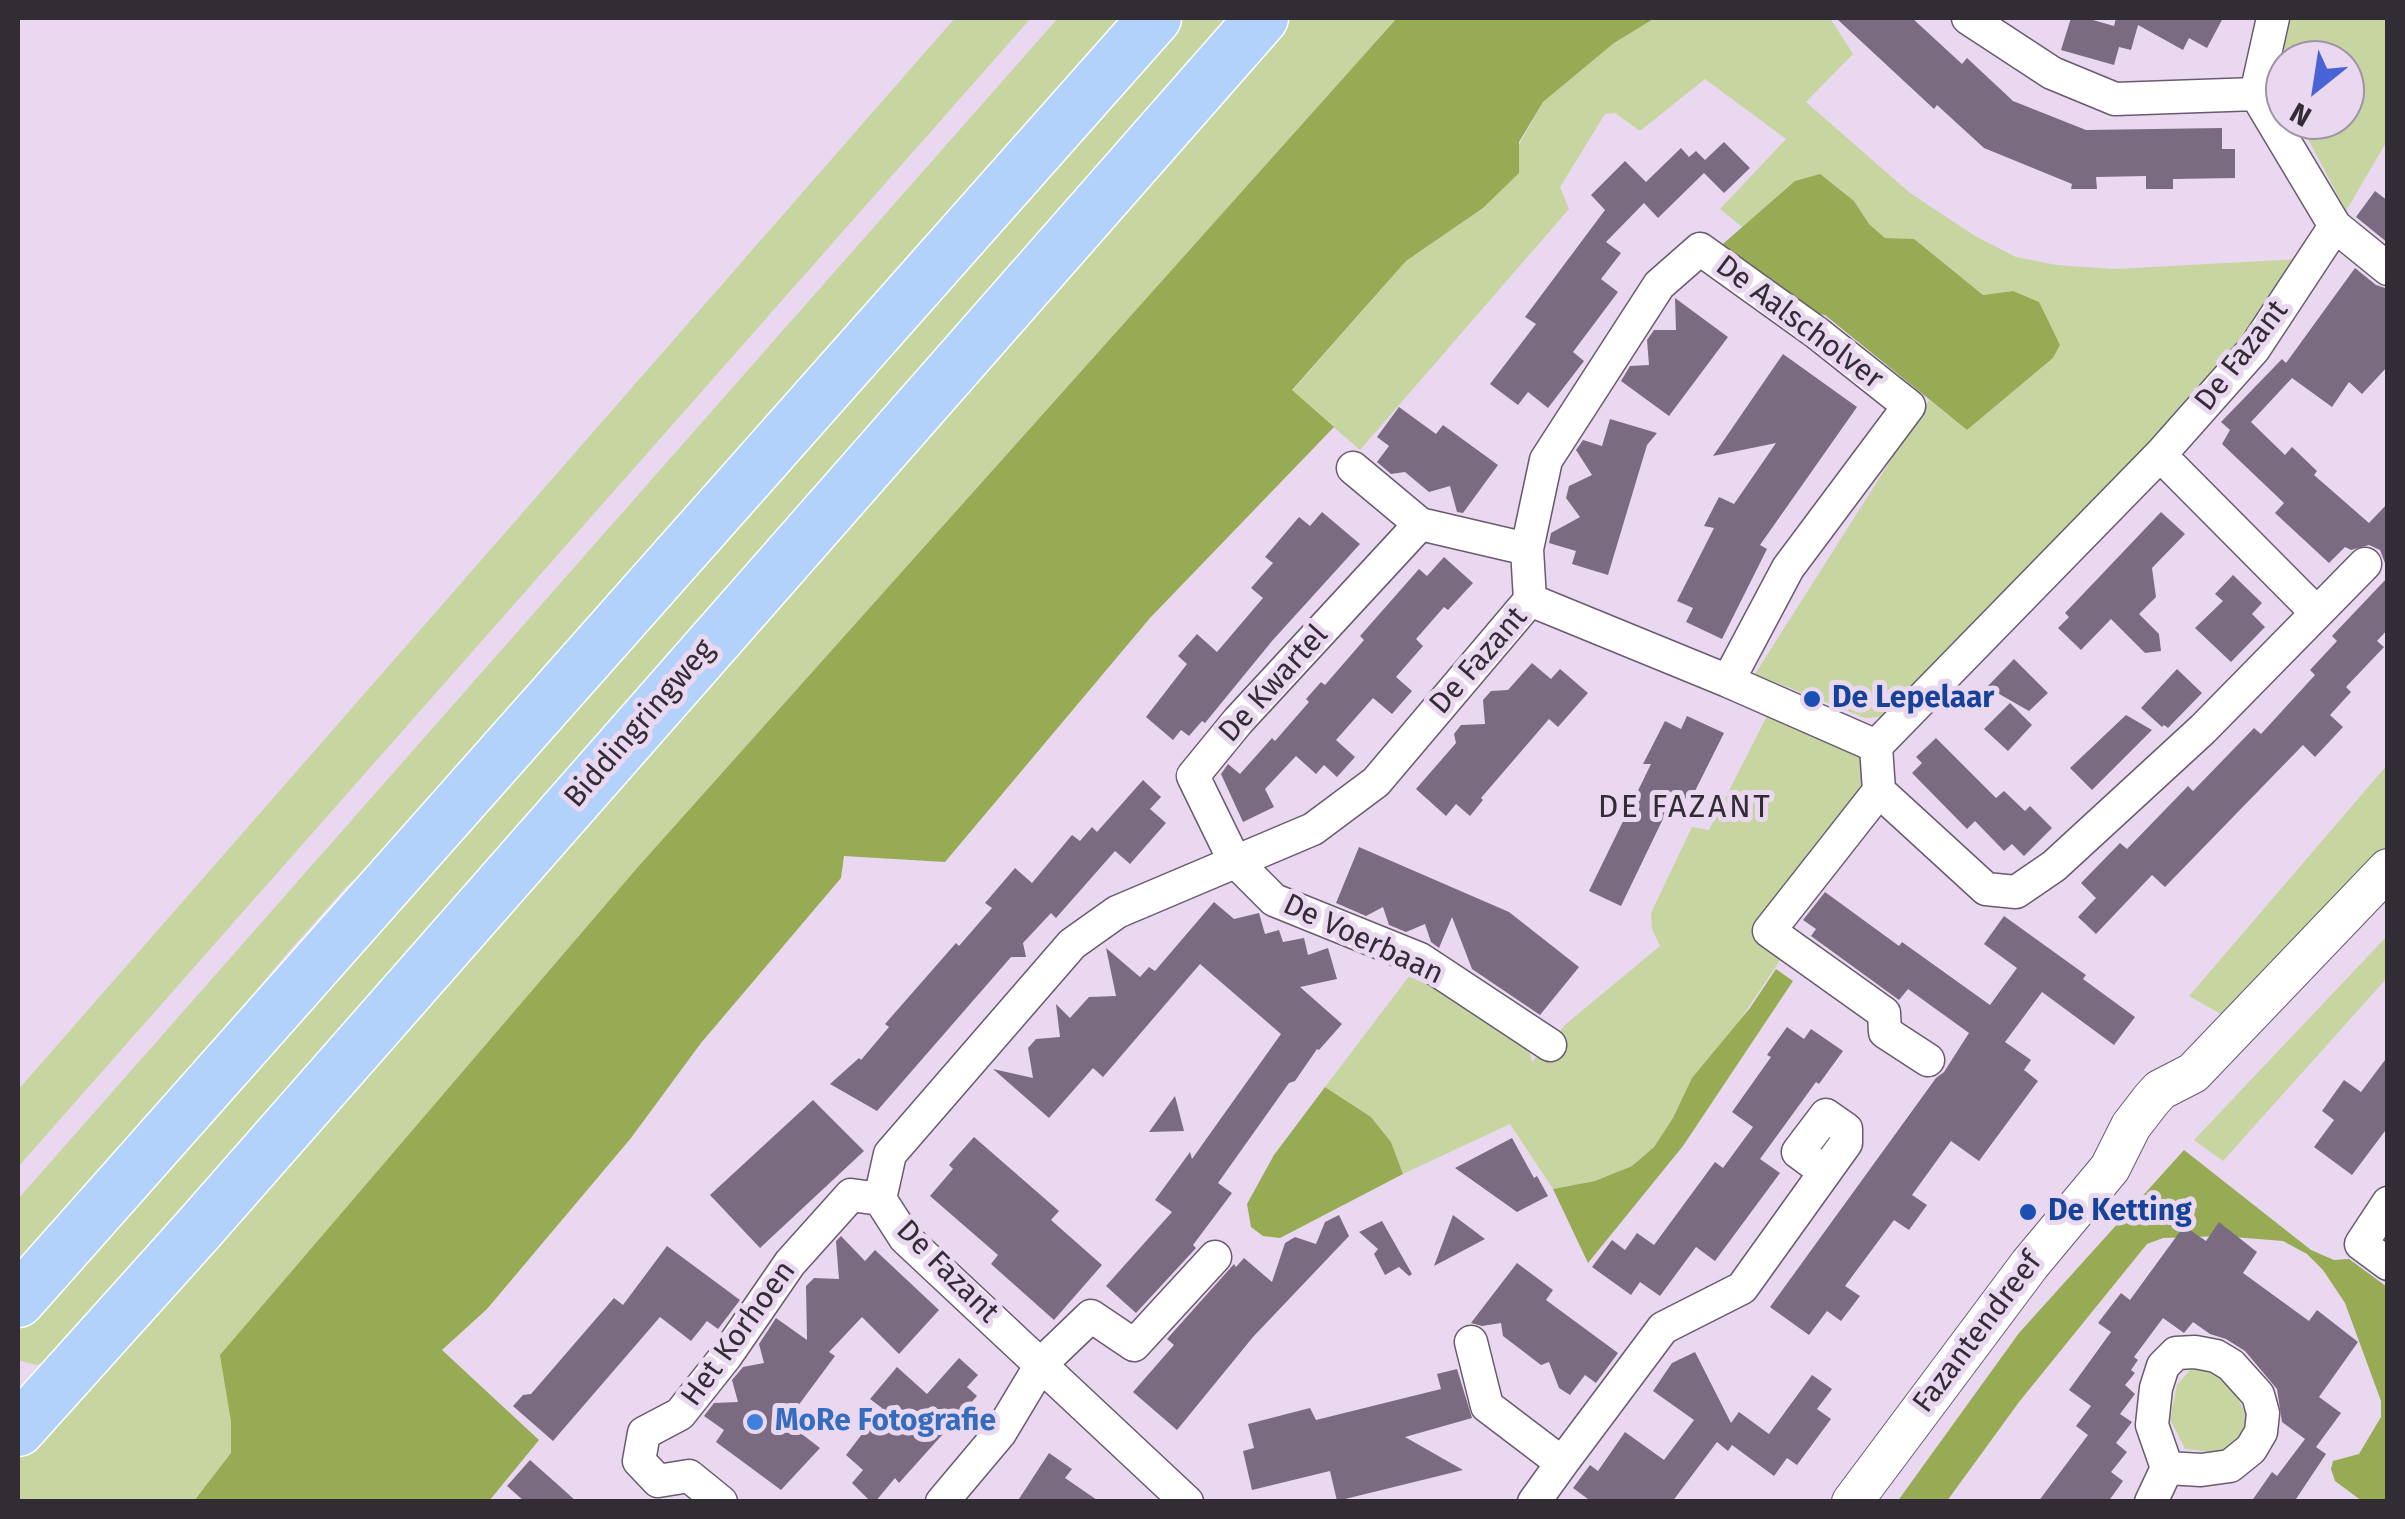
<!DOCTYPE html>
<html>
<head>
<meta charset="utf-8">
<style>
	body { margin:0 }
	#map { position:relative; width:2405px; height:1519px; overflow:hidden; background:#e9d8f0; font-family:"Fira Sans",sans-serif }
	canvas { display:block }
	.frame { position:absolute; inset:0; border:20px solid #322c35; pointer-events:none }
	.north { position:absolute; left:2265px; top:40px; width:100px; height:100px; box-sizing:border-box; background:#e9d8f0; border:2px solid #a093a5; border-radius:50%; rotate:210deg; font-size:28px; font-weight:700; line-height:40px; text-align:center; color:#322c35 }
	.north::after { content:''; display:block; margin:auto; width:35px; height:45px; background:#4963d7; clip-path:polygon(50% 0,100% 100%,50% 72%,0 100%) }
</style>
</head>
<body>
<div id="map">
<canvas width="2405" height="1519"></canvas>
<div class="frame"></div>
<div class="north">N</div>
</div>
<script>
const ctx = document.querySelector('canvas').getContext('2d');
ctx.lineJoin = 'round';
function paint(path, color) {
  ctx.fillStyle = color;
  ctx.fill(path, 'evenodd');
}
function shape(rows) {
  const path = new Path2D();
  for (const r of rows) {
    path.moveTo(r[0], r[1]);
    for (let i = 2; i < r.length; i += 2) path.lineTo(r[i], r[i + 1]);
  }
  return path;
}
function trace(path, color, width, dash) {
  ctx.strokeStyle = color;
  ctx.lineWidth = width;
  ctx.lineCap = dash ? 'butt' : 'round';
  ctx.setLineDash(dash || []);
  ctx.stroke(path);
}
function label(font, color, halo, rows, align = 'center') {
  ctx.font = font + ' "Fira Sans",sans-serif';
  ctx.lineWidth = 10;
  ctx.setLineDash([]);
  ctx.textBaseline = 'middle';
  ctx.strokeStyle = halo;
  ctx.fillStyle = color;
  for (const [text, x, y, turn = 0] of rows) {
    ctx.save();
    ctx.translate(x, y);
    ctx.rotate((+turn || 0) * Math.PI / 180);
    ctx.textAlign = isNaN(turn) ? turn : align;
    if (halo) ctx.strokeText(text, 0, 0);
    ctx.fillText(text, 0, 0);
    ctx.restore();
  }
}
const green = shape([
	[955,18,1031,18,18,1167,18,1090],
	[1058,18,1135,18,394,845,346,887,291,949,18,1275,18,1199],
	[1178,18,1236,18,50,1361,36,1365,18,1360,18,1321],
	[1287,18,1397,18,637,868,221,1355,231,1422,231,1453,221,1469,194,1501,18,1502,18,1447],
	[1655,18,1830,18,1853,54,1806,102,1910,193,1975,236,2016,257,2056,265,2115,269,2299,259,2225,376,1881,717,1865,718,1755,674,1929,400,1967,430,2053,358,2060,345,2013,291,1983,295,1914,240,1885,238,1869,224,1854,201,1762,211,1742,227,1720,209,1786,139,1705,79,1640,131,1615,113,1605,114,1560,187,1569,209,1360,450,1292,391,1406,261,1483,208,1543,102,1614,43],
	[2290,18,2387,18,2387,141,2346,211,2298,120,2345,120,2345,60,2286,60,2284,45],
	[1768,714,1864,752,1877,788,1855,800,1751,933,1783,956,1654,1147,1632,1166,1595,1181,1553,1189,1510,1124,1403,1174,1391,1142,1371,1117,1325,1087,1410,975,1443,987,1527,1042,1532,1062,1566,1024,1660,946,1652,929,1651,913,1692,827,1709,830],
	[2387,765,2387,849,2221,1014,2189,996],
	[2387,936,2387,978,2223,1161,2194,1140],
	[2215,1369,2229,1379,2247,1418,2239,1440,2219,1453,2185,1449,2170,1419,2177,1385,2190,1370]
]);
const forest = shape([
	[1397,18,1655,18,1614,43,1543,102,1519,142,1519,173,1483,208,1406,261,1292,390,1334,427,1150,618,945,862,844,856,841,878,701,1043,631,1138,487,1309,442,1350,539,1440,489,1501,194,1501,231,1453,231,1422,220,1355,637,868],
	[1820,174,1854,201,1869,224,1885,238,1914,239,1983,295,2013,291,2039,302,2060,345,2053,358,1967,430,1825,315,1790,308,1716,250,1795,181],
	[1776,969,1793,981,1683,1146,1588,1263,1553,1189,1595,1181,1632,1166,1654,1147,1673,1118,1692,1078,1750,1008],
	[1325,1087,1371,1117,1391,1142,1403,1174,1280,1238,1263,1236,1251,1227,1247,1204,1274,1155],
	[2184,1150,2311,1250,2334,1260,2349,1259,2387,1287,2387,1501,2362,1501,2335,1481,2331,1469,2333,1461,2359,1454,2381,1417,2381,1401,2345,1303,2323,1270,2307,1254,2283,1241,2221,1236,2163,1238,2147,1244,2019,1402,1947,1501,1897,1502,2019,1333]
]);
const building = shape([
	[1836,18,1912,18,1962,64,1967,58,2013,101,2086,130,2222,128,2222,149,2235,149,2235,178,2173,179,2173,189,2146,189,2146,176,2096,177,2097,189,2071,189,2072,184,1984,148,1937,105,1934,109],
	[2071,18,2086,18,2114,26,2116,18,2223,18,2207,48,2189,38,2183,50,2138,25,2131,50,2119,47,2114,65,2061,50],
	[1724,142,1750,168,1724,193,1704,173,1658,218,1644,203,1606,242,1621,253,1601,279,1618,292,1573,352,1584,361,1548,408,1528,392,1518,405,1490,384,1536,324,1525,317,1605,210,1591,195,1625,161,1646,182,1681,148,1689,157,1696,151,1705,160],
	[2375,191,2388,201,2388,243,2356,217],
	[2355,268,2376,285,2388,289,2388,366,2362,394,2349,382,2332,407,2292,378,2251,422,2285,455,2292,447,2317,471,2314,475,2369,523,2388,503,2388,571,2380,550,2369,545,2351,550,2345,547,2329,563,2275,513,2284,503,2222,444,2230,430,2221,422,2282,359,2286,363],
	[1675,298,1728,337,1669,416,1621,381,1630,366,1649,365,1647,340,1654,330,1676,330],
	[1783,354,1857,407,1760,545,1767,549,1722,639,1686,622,1693,608,1677,601,1714,528,1704,526,1719,497,1734,504,1776,443,1713,456],
	[1399,407,1436,434,1443,425,1498,465,1463,513,1457,512,1450,486,1429,492,1405,472,1391,474,1377,462,1389,446,1377,437],
	[1610,419,1657,433,1647,445,1608,575,1572,564,1576,551,1549,543,1551,533,1580,517,1566,498,1569,486,1592,475,1576,450,1583,440,1602,446],
	[1322,512,1360,544,1272,641,1205,723,1202,721,1189,736,1181,730,1173,740,1146,717,1187,664,1178,656,1197,634,1217,652,1263,598,1251,588,1273,563,1265,557,1299,517,1310,526],
	[2161,512,2185,534,2152,568,2156,597,2139,614,2159,634,2161,651,2145,653,2111,619,2081,650,2058,628,2069,617,2065,613],
	[1444,557,1473,583,1448,610,1444,607,1416,639,1423,646,1396,677,1412,691,1392,714,1373,698,1336,740,1355,757,1337,777,1324,765,1316,774,1296,756,1265,789,1274,807,1243,822,1221,774,1228,764,1240,774,1272,738,1275,741,1309,702,1306,699,1321,682,1325,685,1364,640,1360,636,1419,569,1427,576],
	[2233,575,2262,603,2252,614,2265,627,2231,662,2195,628,2223,601,2215,594],
	[2388,577,2388,629,2377,641,2384,647,2346,687,2351,692,2330,715,2343,727,2315,757,2303,745,2165,887,2152,875,2096,934,2078,917,2096,898,2081,883,2120,843,2127,849,2188,786,2193,791,2254,728,2261,734,2315,675,2310,670,2337,641,2332,636],
	[2014,659,2048,693,2029,711,1987,687],
	[1532,663,1551,679,1560,669,1588,693,1558,727,1549,719,1481,798,1483,800,1470,816,1456,804,1446,816,1416,789,1456,743,1454,734,1461,725,1485,724,1483,700,1491,691,1508,690],
	[2177,669,2202,693,2168,728,2164,725,2162,727,2141,708],
	[2010,703,2032,725,2008,751,1984,729],
	[2126,715,2152,730,2092,790,2070,768],
	[1687,716,1724,733,1690,801,1675,794,1621,906,1589,891,1651,764,1643,764,1665,721,1681,729],
	[1936,738,1996,798,2004,791,2025,811,2030,806,2052,828,2024,856,2012,844,2004,851,1975,821,1967,829,1912,773,1922,763,1916,757],
	[1143,780,1161,797,1150,809,1166,823,1130,864,1115,851,1056,918,1051,913,1023,943,1026,957,1011,957,877,1111,830,1084,859,1058,861,1060,889,1027,885,1024,956,943,959,946,992,908,985,903,1015,868,1032,883,1072,835,1080,841,1092,827,1097,832],
	[1359,847,1509,912,1579,967,1540,1015,1472,969,1452,917,1439,948,1431,942,1425,924,1406,932,1389,925,1383,907,1366,916,1336,903],
	[1825,892,1899,946,1902,942,1990,1005,2017,968,1984,944,2004,916,2086,975,2083,979,2135,1017,2114,1045,2042,992,2005,1042,2031,1060,2024,1070,2038,1081,1979,1161,1951,1141,1912,1195,1927,1205,1909,1230,1894,1220,1845,1286,1860,1296,1841,1321,1827,1311,1809,1335,1770,1307,1936,1078,1944,1072,1969,1033,1908,989,1899,1000,1811,936,1816,929,1803,920],
	[1214,902,1234,919,1259,913,1265,934,1279,930,1283,942,1304,938,1308,955,1328,948,1337,979,1300,987,1342,1024,1319,1050,1317,1049,1295,1081,1289,1083,1218,1183,1232,1193,1193,1245,1196,1248,1136,1313,1106,1286,1172,1212,1155,1200,1190,1152,1192,1159,1281,1034,1200,964,1103,1077,1093,1068,1049,1118,993,1069,1033,1078,1028,1048,1036,1039,1060,1037,1056,1004,1070,1018,1089,997,1116,996,1106,948,1140,977,1149,967,1155,971],
	[1787,1027,1804,1039,1811,1029,1843,1051,1819,1084,1816,1082,1760,1159,1780,1173,1715,1261,1696,1247,1660,1296,1640,1282,1631,1295,1592,1267,1612,1240,1625,1250,1637,1233,1654,1245,1715,1162,1723,1168,1753,1127,1732,1112,1771,1057,1767,1055],
	[2388,1056,2388,1127,2352,1175,2314,1147,2334,1120,2322,1111,2344,1080,2361,1092],
	[1175,1096,1184,1131,1149,1132],
	[813,1100,864,1151,760,1248,710,1195],
	[974,1137,1059,1211,1051,1220,1102,1265,1054,1320,991,1264,998,1255,930,1196,953,1169,949,1165],
	[1512,1138,1534,1178,1537,1176,1548,1196,1517,1212,1455,1168],
	[1339,1215,1349,1236,1253,1337,1177,1430,1133,1392,1174,1345,1167,1339,1234,1264,1236,1267,1244,1258,1272,1282,1285,1243,1295,1237,1316,1244,1325,1222],
	[1453,1215,1485,1239,1434,1266],
	[1382,1221,1412,1274,1409,1276,1399,1267,1385,1275,1374,1254,1378,1249,1359,1232],
	[2219,1222,2257,1252,2243,1273,2309,1321,2317,1310,2358,1342,2319,1397,2341,1413,2316,1447,2326,1454,2294,1502,2251,1502,2272,1472,2277,1476,2305,1439,2282,1422,2277,1389,2245,1351,2226,1339,2210,1334,2193,1322,2184,1333,2163,1318,2134,1357,2138,1360,2131,1370,2135,1373,2125,1385,2135,1394,2120,1414,2132,1422,2116,1443,2127,1452,2111,1472,2123,1481,2108,1502,2038,1502,2088,1435,2076,1426,2091,1406,2069,1390,2111,1332,2098,1323,2121,1293,2130,1300,2184,1226,2206,1241],
	[841,1236,865,1261,875,1250,939,1310,899,1354,862,1317,829,1352,835,1356,786,1422,820,1448,781,1490,716,1442,724,1430,704,1416,714,1403,738,1402,732,1380,743,1367,764,1363,759,1344,776,1318,807,1340,806,1286,814,1278,839,1279,836,1241],
	[667,1246,740,1300,718,1329,707,1321,691,1341,660,1317,553,1441,513,1406,523,1395,531,1394,614,1298,623,1305],
	[1517,1263,1553,1290,1546,1300,1618,1353,1596,1383,1585,1375,1570,1395,1559,1388,1549,1362,1541,1365,1503,1336,1501,1323,1482,1326,1471,1323],
	[1695,1352,1731,1423,1739,1412,1769,1434,1812,1375,1832,1389,1817,1409,1831,1419,1797,1465,1787,1458,1774,1476,1732,1445,1728,1451,1717,1442,1672,1502,1592,1502,1573,1488,1590,1465,1598,1471,1625,1432,1664,1460,1694,1420,1653,1391,1672,1363],
	[959,1358,978,1375,967,1387,977,1396,899,1483,895,1478,875,1502,871,1502,852,1483,863,1470,846,1455,882,1408,870,1399,897,1367,927,1394],
	[1457,1369,1472,1418,1405,1437,1463,1470,1337,1501,1330,1471,1252,1490,1243,1451,1254,1448,1248,1424,1310,1408,1316,1420,1441,1389,1437,1374],
	[1049,1453,1072,1469,1065,1478,1100,1502,1017,1502],
	[530,1460,556,1483,577,1502,525,1502,507,1486]
]);
const minor = shape([
	[1968,18,2052,73,2115,99,2256,94],
	[2335,226,2388,269],
	[2160,455,2316,612],
	[1353,468,1420,524],
	[1527,549,1420,524,1238,721,1193,776,1234,860,1274,900,1420,959,1550,1045],
	[1530,600,1527,549,1546,460,1659,285,1700,249,1817,333,1909,406,1788,568,1728,681],
	[1876,746,1879,791,1986,889,2016,892,2054,866,2203,729,2365,564],
	[1879,791,1769,931,1884,1013,1885,1032,1928,1060],
	[2388,1203,2361,1244,2388,1264],
	[1471,1342,1487,1406,1562,1463,1534,1502],
	[1562,1463,1663,1328,1742,1288,1846,1143,1846,1129,1826,1115,1798,1152,1825,1172],
	[721,1502,689,1476,658,1481,639,1461,644,1433,680,1414,726,1356,790,1263,851,1195,880,1199],
	[942,1502,1000,1433,1042,1363,1091,1316,1134,1345,1215,1257],
	[1187,1502,905,1238,880,1199,890,1154,1072,944,1117,912,1313,829,1376,782,1530,600,1728,681,1876,746,2160,455,2254,349,2335,226,2256,94,2273,18],
	[2151,1502,2167,1468,2152,1425,2156,1388,2163,1366,2176,1353,2195,1352,2216,1356,2231,1365,2258,1395,2263,1413,2261,1432,2251,1449,2230,1466,2201,1470,2167,1468]
]);
const tertiary = shape([
	[1852,1502,2030,1264,2110,1168,2131,1126,2151,1100,2160,1090,2193,1073,2388,869]
]);
const primary = shape([
	[18,1301,1155,18],
	[18,1430,196,1232,1262,18]
]);
const markers = [
	[1812,699,10,"#1a4fb4"],
	[2028,1212,10,"#1a4fb4"],
	[755,1422,10,"#3f7fe0"]
];
const streetNames = [
	["De Aalscholver",1799,323,37],
	["De Fazant",2242,356,-52],
	["De Fazant",1479,661,-49],
	["De Kwartel",1274,684,-48],
	["Biddingringweg",640,724,-49],
	["De Voerbaan",1363,940,25],
	["De Fazant",947,1272,45],
	["Fazantendreef",1978,1333,-53],
	["Het Korhoen",739,1334,-54]
];
const transitNames = [
	["De Lepelaar",1832,699],
	["De Ketting",2048,1212]
];
const shopNames = [
	["MoRe Fotografie",775,1422]
];
const neighbourhoodNames = [
	["DE FAZANT",1685,808]
];
paint(green, '#c7d6a0');
paint(forest, '#96ab54');
paint(building, '#7b6b81');
trace(minor, '#695a6f', 35);
trace(tertiary, '#695a6f', 42);
trace(primary, '#fff', 55);
trace(minor, '#fff', 32);
trace(tertiary, '#fff', 40);
trace(primary, '#b3d2fb', 52);
for (const [x, y, r, color] of markers) {
  const dot = new Path2D();
  dot.arc(x, y, r, 0, 2 * Math.PI);
  ctx.fillStyle = color;
  ctx.fill(dot);
  trace(dot, '#e9d8f0', 4);
}
label('30px', '#322c35', '#e9d8f0', streetNames);
label('bold 30px', '#164399', '#e9d8f0', transitNames, 'left');
label('bold 30px', '#366cbe', '#e9d8f0', shopNames, 'left');
ctx.letterSpacing = '2.5px';
label('32px', '#322c35', '#e9d8f0', neighbourhoodNames);
ctx.letterSpacing = '0px';
</script>
</body>
</html>
